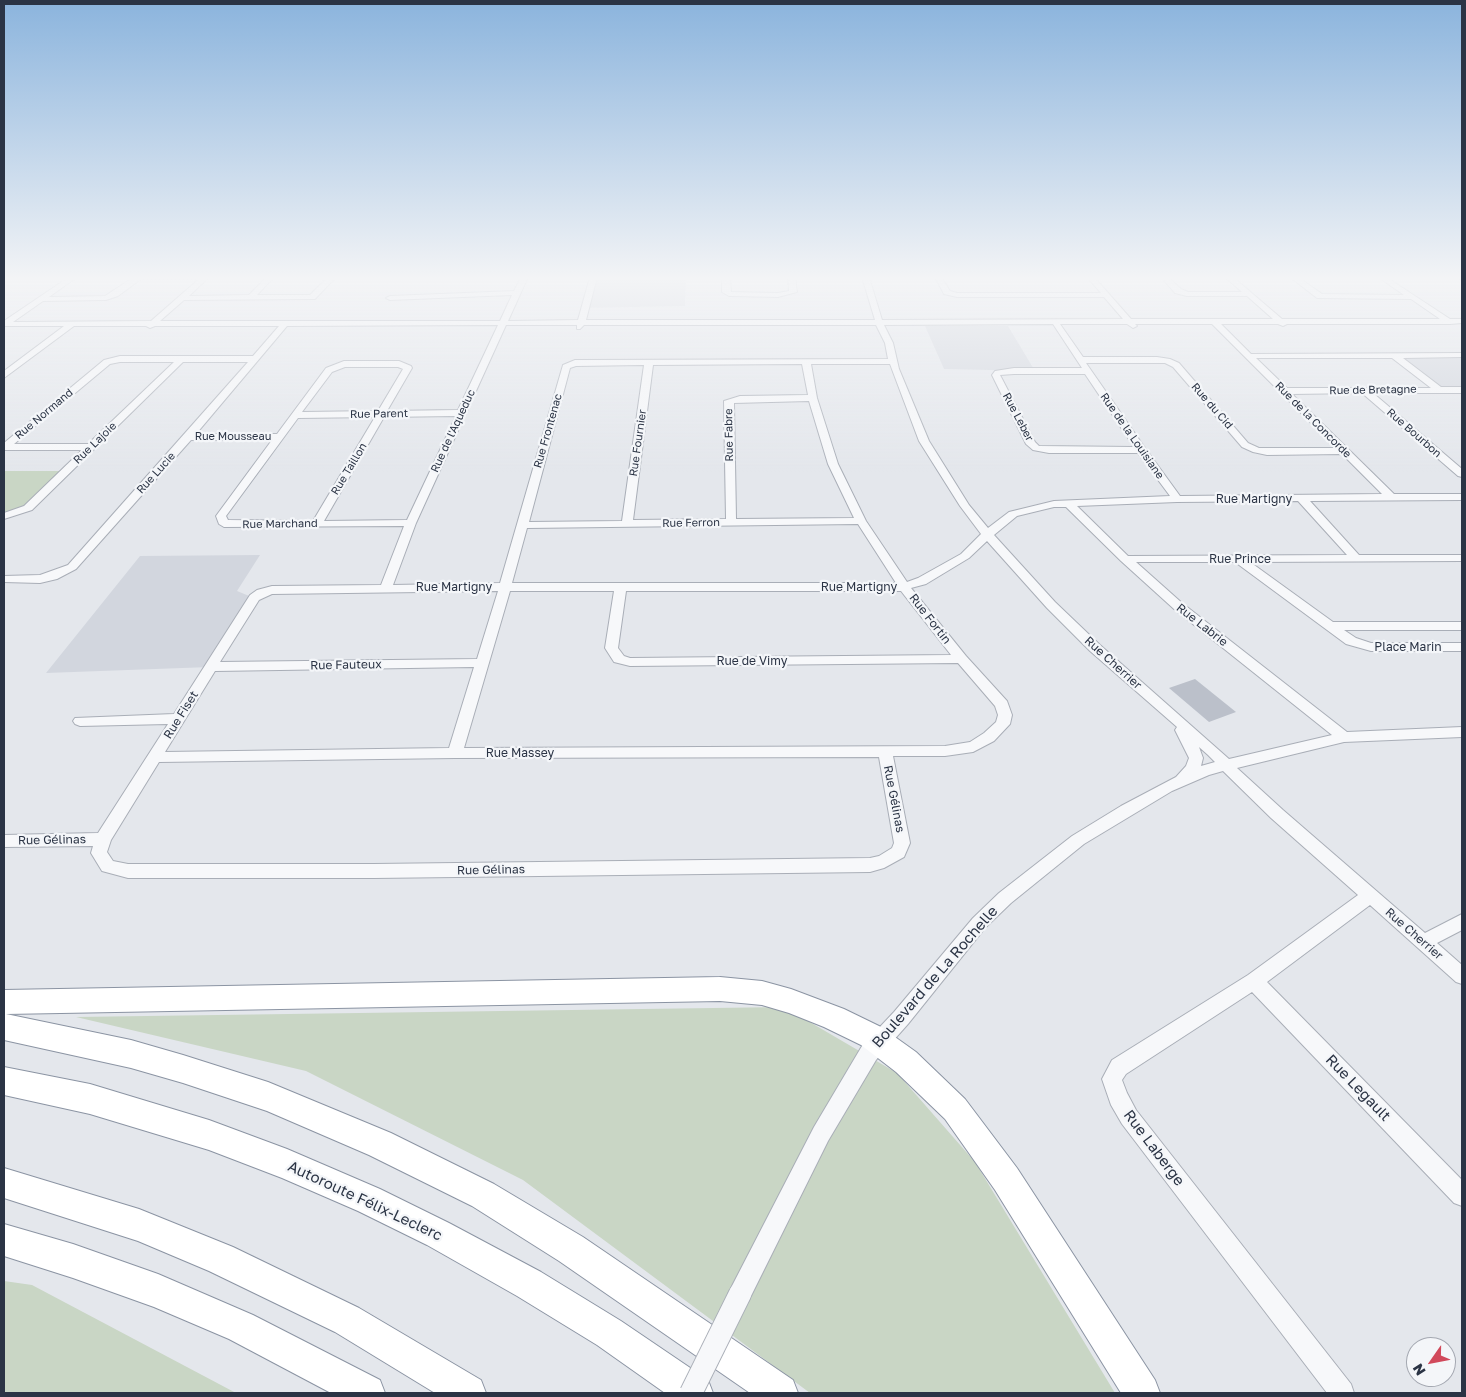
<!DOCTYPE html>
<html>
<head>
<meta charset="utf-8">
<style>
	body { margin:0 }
	#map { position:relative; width:1466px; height:1397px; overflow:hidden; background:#e4e7ec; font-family:"Golos Text",sans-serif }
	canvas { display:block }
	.frame { position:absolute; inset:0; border:5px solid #2b3445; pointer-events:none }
	.north { position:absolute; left:1406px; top:1337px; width:50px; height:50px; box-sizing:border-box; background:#f4f6f9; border:1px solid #a4a8b1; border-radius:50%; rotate:237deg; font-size:14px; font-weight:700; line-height:20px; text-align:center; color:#2b3445 }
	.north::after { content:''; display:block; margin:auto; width:18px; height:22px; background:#d1495b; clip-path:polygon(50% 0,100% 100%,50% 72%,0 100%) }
</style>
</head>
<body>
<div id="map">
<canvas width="1466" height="1397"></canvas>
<div class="frame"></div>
<div class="north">N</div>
</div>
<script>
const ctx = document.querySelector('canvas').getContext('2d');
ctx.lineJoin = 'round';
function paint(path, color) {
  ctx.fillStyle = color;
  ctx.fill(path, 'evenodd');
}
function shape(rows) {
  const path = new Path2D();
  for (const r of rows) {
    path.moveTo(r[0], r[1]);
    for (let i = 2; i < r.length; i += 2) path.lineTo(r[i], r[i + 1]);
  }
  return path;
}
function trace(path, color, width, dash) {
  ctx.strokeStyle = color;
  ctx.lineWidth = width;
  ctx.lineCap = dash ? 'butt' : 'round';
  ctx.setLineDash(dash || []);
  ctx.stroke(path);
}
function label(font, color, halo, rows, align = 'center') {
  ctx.font = font + ' "Golos Text",sans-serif';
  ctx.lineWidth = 4.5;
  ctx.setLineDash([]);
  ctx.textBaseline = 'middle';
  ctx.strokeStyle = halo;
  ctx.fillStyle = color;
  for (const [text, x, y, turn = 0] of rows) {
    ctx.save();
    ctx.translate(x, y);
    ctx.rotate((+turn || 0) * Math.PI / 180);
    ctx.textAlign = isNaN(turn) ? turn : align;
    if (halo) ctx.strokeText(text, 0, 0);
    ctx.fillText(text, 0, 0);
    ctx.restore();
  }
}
const built = shape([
	[593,277,686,277,685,306,585,308],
	[925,326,1008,326,1035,371,944,369],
	[1394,355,1462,355,1462,390,1438,389],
	[260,555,237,591,254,598,210,667,46,673,140,556]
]);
const green = shape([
	[4,471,61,471,23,507,4,512],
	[784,1007,897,1073,975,1162,1115,1393,810,1393,523,1180,306,1071,76,1017],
	[4,1281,32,1285,236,1393,4,1393]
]);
const building = shape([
	[1195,679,1236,712,1209,722,1169,688]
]);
const minor = shape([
	[69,277,77,277,49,297,105,296,134,277,209,277,189,296,249,295,267,277,274,277,257,295,310,295,328,277,336,277,315,299,184,300,160,321,500,321,512,295,390,300,386,298,390,296,514,291,521,277,528,277,508,321,578,320,590,277,597,277,586,320,875,320,862,277,869,277,882,320,1123,319,1104,297,957,297,944,294,935,277,941,277,950,291,957,293,1101,293,1087,277,1094,277,1131,319,1273,319,1247,296,1187,296,1175,293,1161,277,1168,277,1181,289,1188,292,1242,292,1225,277,1233,277,1282,319,1440,319,1411,299,1317,298,1290,277,1298,277,1322,294,1404,295,1378,277,1386,277,1450,319,1462,319,1462,323,1450,324,1287,324,1283,326,1278,324,1221,324,1251,354,1462,353,1462,357,1403,358,1441,387,1462,387,1462,393,1373,393,1462,469,1462,477,1458,476,1362,393,1292,394,1394,494,1462,494,1462,500,1310,501,1359,555,1462,555,1462,561,1250,562,1333,622,1462,622,1462,630,1344,630,1356,638,1371,643,1462,643,1462,651,1371,651,1346,644,1235,562,1136,562,1182,603,1347,732,1462,727,1462,737,1344,742,1237,768,1283,810,1425,933,1462,914,1462,930,1437,943,1462,965,1462,984,1456,982,1370,905,1267,982,1462,1180,1462,1206,1454,1203,1252,992,1126,1074,1122,1080,1127,1093,1136,1110,1351,1384,1354,1393,1327,1393,1122,1124,1111,1105,1102,1079,1112,1060,1248,975,1358,895,1271,818,1223,771,1209,775,1172,791,1084,844,1011,903,985,928,908,1024,876,1060,828,1141,748,1302,740,1306,732,1302,728,1294,732,1286,814,1127,862,1046,894,1012,973,918,999,893,1072,836,1121,806,1176,777,1186,766,1189,758,1175,730,1177,727,1090,651,1047,608,987,541,969,558,926,584,911,588,966,656,1007,701,1012,715,1010,724,994,741,973,752,945,756,893,756,910,843,904,857,884,868,870,872,374,878,128,878,102,871,91,853,93,846,4,847,4,835,98,833,168,724,80,726,75,724,73,721,75,718,174,714,250,595,257,590,272,586,381,585,404,526,224,527,219,524,216,516,272,440,191,440,76,569,57,579,40,583,4,582,4,576,40,575,68,565,248,362,183,362,32,510,4,519,4,513,24,506,82,450,4,450,4,443,104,360,120,356,253,356,279,326,155,326,150,328,146,326,74,326,4,378,4,371,64,326,4,326,4,321,69,277],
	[141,279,199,279,151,321,13,322,43,301,106,300,118,296,141,279],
	[1053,324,1082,368,1014,368,995,371,992,375,1026,444,1033,450,1049,453,1138,453,1170,496,1054,501,1009,512,988,528,969,505,929,441,899,369,893,343,884,325,1053,324],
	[1060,324,1127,324,1133,328,1137,326,1135,324,1212,324,1336,448,1259,448,1248,443,1179,363,1170,359,1157,357,1083,357,1060,324],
	[498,325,458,410,387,411,412,368,411,366,399,361,344,361,326,368,277,434,196,434,287,326,498,325],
	[506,325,577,325,577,329,580,329,584,325,876,325,885,343,888,359,575,360,563,365,500,583,393,585,416,523,506,325],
	[1256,358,1392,358,1431,388,1287,388,1256,358],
	[120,362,174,362,88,444,14,444,110,364,120,362],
	[1086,363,1165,363,1173,367,1242,447,1253,452,1267,455,1342,454,1382,494,1180,496,1145,448,1086,363],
	[802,364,808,395,740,396,724,401,726,519,633,520,653,365,802,364],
	[811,364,890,364,919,441,960,506,981,534,961,554,918,578,907,582,866,521,838,464,817,398,811,364],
	[644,365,622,521,529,522,570,368,576,366,644,365],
	[345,367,398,367,403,369,378,411,302,412,332,372,345,367],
	[1014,374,1085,374,1134,447,1039,446,1035,442,1000,375,1014,374],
	[809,401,828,464,854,518,736,519,734,403,809,401],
	[456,416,407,520,324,521,384,417,456,416],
	[375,417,313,521,228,520,226,516,298,418,375,417],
	[1298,501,1347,555,1128,556,1077,506,1177,502,1298,501],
	[1054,507,1066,507,1121,561,1174,609,1332,735,1229,759,1100,645,1055,602,994,535,1017,516,1054,507],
	[858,524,896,583,512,583,527,528,858,524],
	[498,591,477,659,220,662,259,600,272,594,498,591],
	[510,591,614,591,605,648,614,662,630,666,958,663,995,706,998,715,996,722,984,733,970,742,945,746,464,748,510,591],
	[626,591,901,591,951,655,630,658,624,656,618,648,626,591],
	[474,667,449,748,165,752,215,671,474,667],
	[1199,747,1208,755,1215,762,1201,766,1203,758,1199,747],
	[879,757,894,843,892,848,879,856,870,858,374,864,128,864,113,861,107,852,111,840,159,762,455,758,879,757],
	[722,277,730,277,731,292,778,293,789,291,788,277,795,277,797,292,778,297,729,296,722,292,722,277],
	[1457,277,1462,277,1462,280,1460,279,1457,277]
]);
const highway = shape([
	[720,977,762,981,791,989,844,1009,881,1027,916,1052,965,1099,1017,1168,1155,1380,1160,1393,1121,1393,995,1190,945,1119,896,1072,861,1045,824,1027,789,1013,762,1005,720,1001,6,1014,131,1040,183,1055,268,1082,391,1133,494,1184,583,1237,793,1380,798,1393,750,1393,559,1261,472,1206,369,1155,267,1111,183,1083,131,1068,4,1040,4,990,720,977],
	[4,1067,90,1084,209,1120,287,1149,380,1189,449,1223,541,1272,621,1321,708,1380,713,1393,665,1393,597,1345,517,1296,427,1245,358,1211,282,1178,209,1150,90,1114,4,1095,4,1067],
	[4,1168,139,1209,233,1247,359,1308,481,1380,486,1393,435,1393,335,1332,209,1271,138,1241,4,1198,4,1168],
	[4,1224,73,1244,158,1274,253,1315,380,1380,385,1393,331,1393,229,1339,154,1307,73,1278,4,1256,4,1224]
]);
const minorBridge = shape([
	[691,1393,740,1294]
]);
const farStreetnames = [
	["Rue de Bretagne",1373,390,-1],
	["Rue du Cid",1212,406,49],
	["Rue Normand",44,414,-40],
	["Rue Parent",379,414,-1],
	["Rue Leber",1018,417,62],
	["Rue de la Concorde",1313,420,45],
	["Rue de l'Aqueduc",453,431,-65],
	["Rue Frontenac",548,431,-74],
	["Rue Bourbon",1414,433,41],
	["Rue Fabre",729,435,-91],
	["Rue de la Louisiane",1132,436,55],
	["Rue Mousseau",233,437],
	["Rue Lajoie",95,443,-44],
	["Rue Fournier",638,443,-82],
	["Rue Taillon",349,469,-59],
	["Rue Lucie",156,473,-48],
	["Rue Ferron",691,523,-1],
	["Rue Marchand",280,524,-1]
];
const streetNames = [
	["Rue Martigny",1254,499],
	["Rue Prince",1240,559],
	["Rue Martigny",454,587],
	["Rue Martigny",859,587],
	["Rue Fortin",930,619,52],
	["Rue Labrie",1202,625,38],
	["Place Marin",1408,647],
	["Rue de Vimy",752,661],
	["Rue Cherrier",1113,663,42],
	["Rue Fauteux",346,665,-1],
	["Rue Fiset",181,715,-58],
	["Rue Massey",520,753],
	["Rue Gélinas",894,799,79],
	["Rue Gélinas",52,840,-1],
	["Rue Gélinas",491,870,-1],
	["Rue Cherrier",1414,934,41]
];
const nearStreetnames = [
	["Boulevard de La Rochelle",935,977,-49],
	["Rue Legault",1358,1088,46],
	["Rue Laberge",1154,1148,53],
	["Autoroute Félix-Leclerc",365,1201,25]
];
paint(built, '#d2d6de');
paint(green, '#c9d6c5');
paint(building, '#bbc0ca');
trace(minor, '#a9aeb7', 2);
trace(highway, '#8b94a3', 2);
paint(minor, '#f7f8fa');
paint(highway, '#fff');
trace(minorBridge, '#a9aeb7', 24, []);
trace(minorBridge, '#f7f8fa', 22);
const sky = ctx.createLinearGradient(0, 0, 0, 472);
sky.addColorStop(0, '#8bb4dd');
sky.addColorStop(0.59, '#f3f4f6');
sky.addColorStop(1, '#f3f4f600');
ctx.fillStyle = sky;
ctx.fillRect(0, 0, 1466, 472);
label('11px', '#2b3445', '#f4f6f9', farStreetnames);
label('12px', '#2b3445', '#f4f6f9', streetNames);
label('15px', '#2b3445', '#f4f6f9', nearStreetnames);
</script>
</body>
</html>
